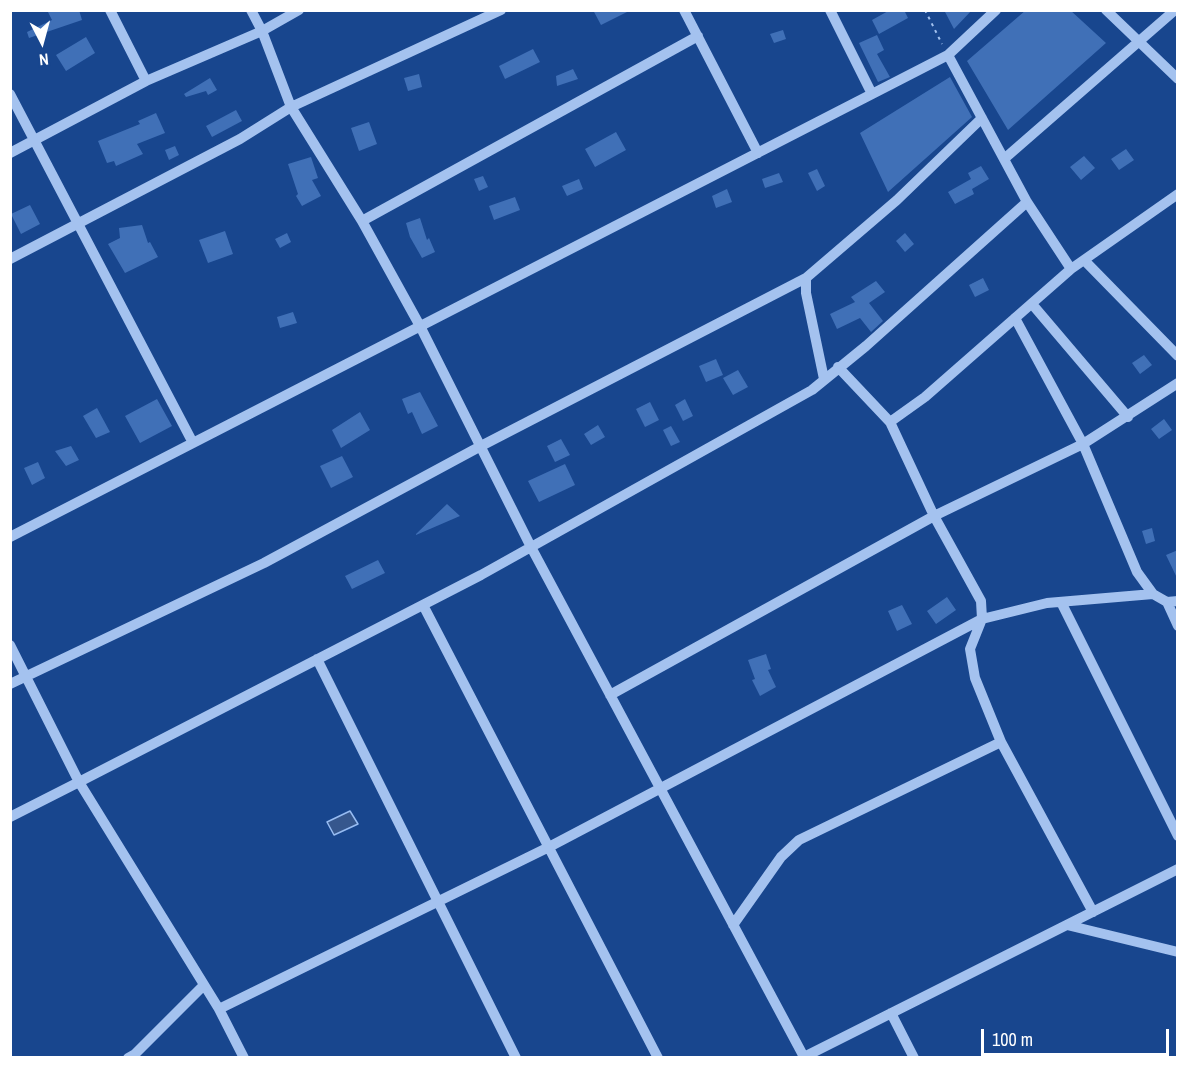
<!DOCTYPE html>
<html>
<head>
<meta charset="utf-8">
<style>
	body { margin:0 }
	#map { position:relative; width:1188px; height:1068px; overflow:hidden; background:#18468e; font-family:"Archivo Narrow",sans-serif }
	canvas { display:block }
	.frame { position:absolute; inset:0; border:12px solid #fff; pointer-events:none }
	.north { position:absolute; left:12px; top:12px; width:60px; height:60px; -webkit-text-stroke:4px #18468e; paint-order:stroke; rotate:174deg; font-size:16px; font-weight:700; line-height:24px; text-align:center; color:#fff }
	.north::after { content:''; display:block; margin:auto; width:21px; height:27px; background:#fff; clip-path:polygon(50% 0,100% 100%,50% 72%,0 100%) }
	.scale { position:absolute; left:981px; top:1029px; width:188px; height:27px; box-sizing:border-box; border:3px solid #fff; border-top:0; padding-left:8px; font-size:18px; line-height:21px; white-space:nowrap; color:#fff; -webkit-text-stroke:4px #18468e; paint-order:stroke }
</style>
</head>
<body>
<div id="map">
<canvas width="1188" height="1068"></canvas>
<div class="frame"></div>
<div class="north">N</div>
<div class="scale">100 m</div>
</div>
<script>
const ctx = document.querySelector('canvas').getContext('2d');
ctx.lineJoin = 'round';
function paint(path, color) {
  ctx.fillStyle = color;
  ctx.fill(path, 'evenodd');
}
function shape(rows) {
  const path = new Path2D();
  for (const r of rows) {
    path.moveTo(r[0], r[1]);
    for (let i = 2; i < r.length; i += 2) path.lineTo(r[i], r[i + 1]);
  }
  return path;
}
function trace(path, color, width, dash) {
  ctx.strokeStyle = color;
  ctx.lineWidth = width;
  ctx.lineCap = dash ? 'butt' : 'round';
  ctx.setLineDash(dash || []);
  ctx.stroke(path);
}
const water = shape([
	[350,811,358,824,334,835,327,822,350,811]
]);
const building = shape([
	[47,10,79,10,82,20,29,38,27,32,52,20],
	[593,10,631,10,601,25],
	[890,10,904,10,908,18,879,34,872,20],
	[944,10,972,10,954,29],
	[1026,10,1070,10,1106,43,1008,130,967,61],
	[783,30,786,39,774,43,770,34],
	[877,35,884,50,877,54,890,77,878,82,859,43],
	[86,37,95,53,66,71,56,55],
	[533,49,540,62,505,79,499,66],
	[573,69,578,79,557,86,556,76],
	[419,74,422,87,408,91,404,78],
	[950,77,972,117,888,192,860,133],
	[210,78,217,90,208,95,206,91,186,97,184,94],
	[236,110,242,121,212,137,206,126],
	[156,113,165,133,137,144,143,154,116,166,114,161,107,163,98,141,140,124,138,121],
	[369,122,377,144,359,151,351,128],
	[616,132,626,150,595,167,585,149],
	[175,146,179,155,169,160,165,150],
	[1126,149,1134,160,1119,170,1111,159],
	[1084,156,1095,168,1081,180,1070,167],
	[311,157,318,178,312,180,321,196,302,206,296,196,298,194,288,164],
	[981,166,989,179,972,189,974,194,955,204,948,192,971,179,968,173],
	[817,169,825,186,817,191,808,173],
	[779,173,783,182,765,188,762,179],
	[483,176,488,187,479,191,474,179],
	[579,179,583,189,567,196,562,186],
	[727,189,732,202,716,208,712,196],
	[515,197,520,210,494,220,489,206],
	[30,205,40,224,21,234,11,214],
	[420,218,427,240,429,238,435,252,422,258,410,237,406,223],
	[142,225,148,243,150,242,158,257,125,273,108,244,120,238,119,228],
	[225,231,233,254,208,263,199,240],
	[287,233,291,242,280,248,275,239],
	[905,233,914,244,905,252,896,241],
	[983,278,989,290,975,297,969,285],
	[876,281,885,292,869,303,883,321,871,332,860,318,837,329,830,314,855,302,851,297],
	[293,312,297,323,280,328,277,317],
	[1144,355,1152,365,1140,374,1132,363],
	[716,359,723,375,706,382,699,366],
	[738,370,748,387,733,395,723,378],
	[420,392,438,426,422,434,412,412,408,414,402,399],
	[157,399,172,426,140,443,125,416],
	[685,399,693,416,683,421,675,405],
	[650,402,659,420,645,427,636,409],
	[97,408,110,432,96,438,83,416],
	[360,412,370,430,341,448,332,430],
	[1164,419,1172,430,1159,439,1151,429],
	[598,425,605,437,591,445,584,434],
	[671,426,680,442,671,446,663,430],
	[561,439,570,455,555,462,547,446],
	[71,446,79,460,66,466,55,451],
	[342,456,353,477,331,488,320,466],
	[38,462,45,478,32,485,24,468],
	[565,464,575,485,539,502,528,481],
	[447,504,460,516,416,535,416,534],
	[1152,528,1155,541,1146,544,1142,531],
	[1178,550,1178,580,1166,555],
	[378,560,385,573,352,589,345,576],
	[947,597,956,610,936,624,927,611],
	[902,605,912,624,897,631,888,611],
	[766,654,771,669,768,670,776,687,760,696,752,680,755,679,748,660]
]);
const path = shape([
	[925,10,942,44]
]);
const minor = shape([
	[110,10,146,81],
	[251,10,262,31,299,10],
	[684,10,758,153],
	[830,10,872,94],
	[1106,10,1178,79],
	[948,55,1027,202,1071,269],
	[10,94,193,443],
	[10,153,146,81,262,31,291,107,362,221,420,326,531,547,804,1057],
	[1004,159,1175,10],
	[362,221,698,36],
	[10,259,240,139,291,107,501,10],
	[1084,260,1178,356],
	[1032,304,1128,417],
	[1015,318,1083,444,1137,572,1153,594,1167,602,1178,601],
	[838,367,890,422,934,516,981,601,982,619,970,649,975,678,1001,742,1093,912],
	[824,379,806,293,806,278,897,200,982,118],
	[890,422,925,397,1071,269,1178,194],
	[10,537,948,55,996,10],
	[1061,602,1178,836],
	[1167,602,1178,626],
	[423,605,658,1058],
	[10,645,79,782,10,817],
	[317,659,516,1058],
	[10,684,264,563,481,446,806,278],
	[610,695,934,516,1083,444,1178,383],
	[733,925,781,857,799,840,1001,742],
	[1067,925,1178,952],
	[219,1009,549,847,982,619,1047,603,1153,594],
	[891,1013,914,1058],
	[128,1058,135,1054,204,985],
	[244,1058,219,1009,79,782,481,575,812,390,866,346,1027,202],
	[802,1058,1178,869]
]);
paint(water, '#36578d');
trace(water, '#97bcf2', 1.5);
paint(building, '#4070b7');
trace(path, '#a4c2ef', 2, [3, 4.5]);
trace(minor, '#a4c2ef', 10);
</script>
</body>
</html>
